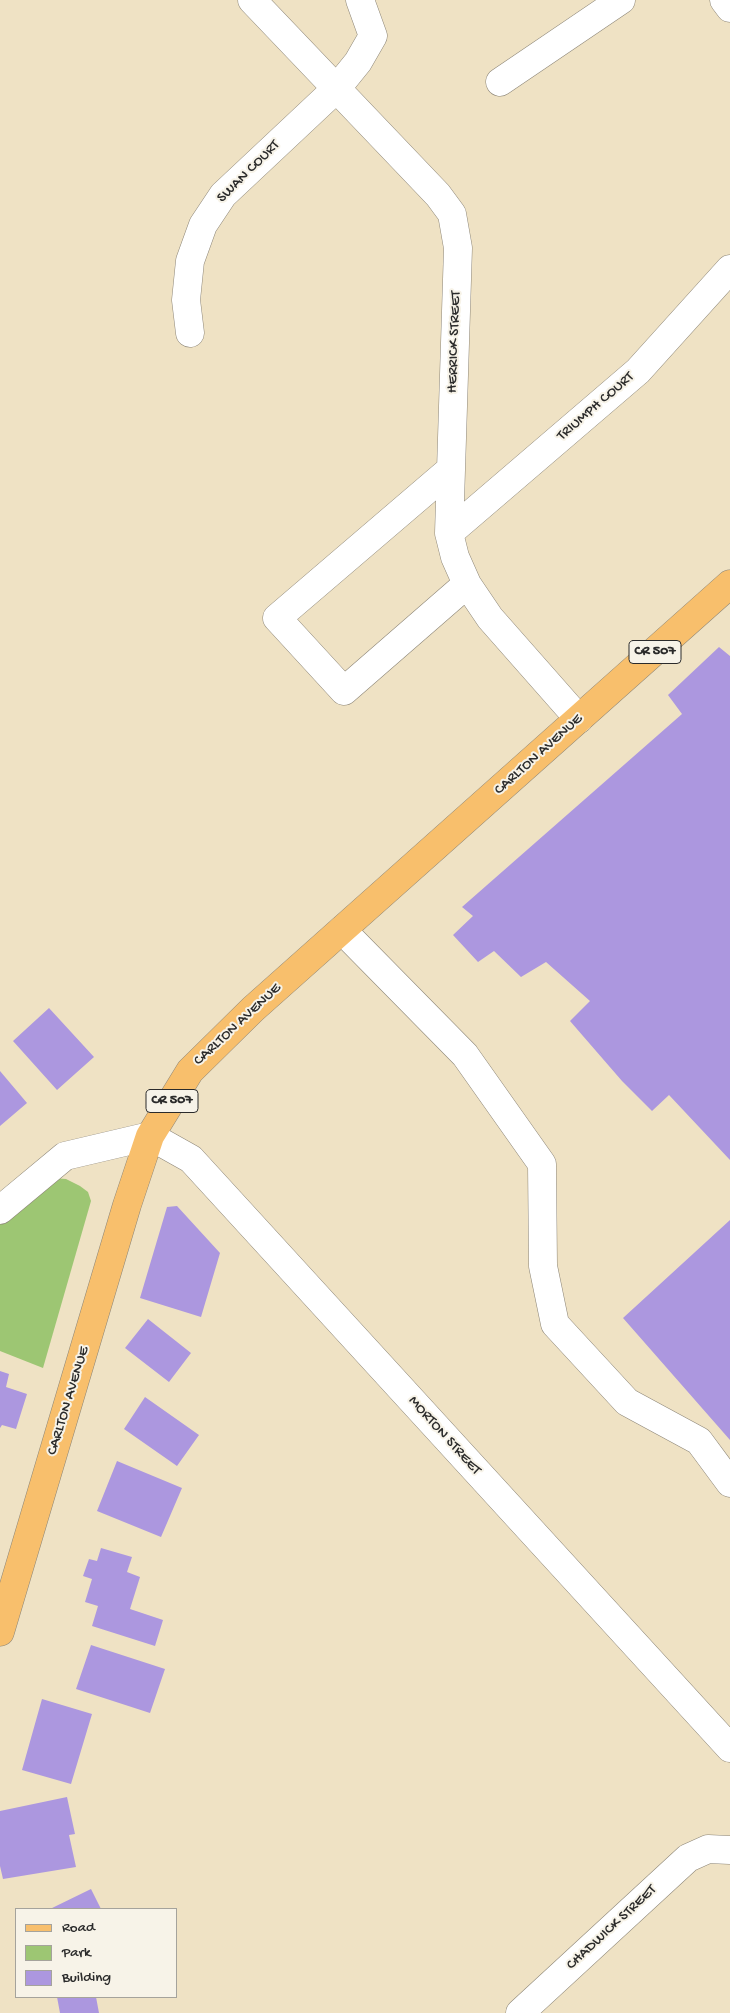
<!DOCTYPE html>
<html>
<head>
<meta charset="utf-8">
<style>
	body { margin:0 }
	#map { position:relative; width:730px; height:2013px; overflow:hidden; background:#efe2c4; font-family:"Gochi Hand",sans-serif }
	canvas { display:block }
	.legend { position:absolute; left:15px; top:1908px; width:162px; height:90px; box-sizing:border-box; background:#f7f3e8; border:1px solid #a5a39c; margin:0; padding:6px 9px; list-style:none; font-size:15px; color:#2b2b2b }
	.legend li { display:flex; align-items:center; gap:10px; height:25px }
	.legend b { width:25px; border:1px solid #a5a39c }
</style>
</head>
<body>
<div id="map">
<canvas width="730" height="2013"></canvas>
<ul class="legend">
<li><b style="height:6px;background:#f8bf6c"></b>Road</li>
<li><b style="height:14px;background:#9dc673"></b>Park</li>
<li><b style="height:14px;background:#ac97df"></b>Building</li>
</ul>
</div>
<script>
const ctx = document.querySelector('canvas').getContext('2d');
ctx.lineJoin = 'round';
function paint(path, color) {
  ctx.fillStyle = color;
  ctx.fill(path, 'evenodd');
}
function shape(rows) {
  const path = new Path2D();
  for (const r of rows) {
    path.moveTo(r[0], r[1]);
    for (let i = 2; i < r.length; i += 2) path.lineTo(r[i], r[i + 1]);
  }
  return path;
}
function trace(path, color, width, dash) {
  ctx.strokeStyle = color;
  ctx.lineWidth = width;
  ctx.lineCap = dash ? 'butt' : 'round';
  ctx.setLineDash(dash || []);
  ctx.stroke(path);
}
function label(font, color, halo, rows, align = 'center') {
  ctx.font = font + ' "Gochi Hand",sans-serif';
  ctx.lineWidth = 4;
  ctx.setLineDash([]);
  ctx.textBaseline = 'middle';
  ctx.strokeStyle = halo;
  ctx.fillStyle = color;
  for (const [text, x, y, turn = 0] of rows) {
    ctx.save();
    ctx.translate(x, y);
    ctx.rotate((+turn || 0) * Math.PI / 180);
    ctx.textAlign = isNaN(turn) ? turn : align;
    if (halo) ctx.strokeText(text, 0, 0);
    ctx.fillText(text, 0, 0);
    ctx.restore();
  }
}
const green = shape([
	[52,1178,66,1179,80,1186,88,1192,91,1201,43,1368,0,1351,0,1221]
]);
const building = shape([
	[719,647,730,656,730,1160,669,1095,652,1111,622,1081,570,1021,590,1001,546,962,521,977,494,951,478,962,453,935,473,916,462,907,682,714,668,695],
	[49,1008,94,1057,57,1090,13,1041],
	[0,1071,27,1103,0,1126],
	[177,1206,220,1253,201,1317,140,1298,167,1207],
	[730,1220,730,1440,623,1318],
	[148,1319,191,1353,169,1382,125,1348],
	[0,1371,9,1374,6,1387,27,1394,16,1429,2,1425,0,1428],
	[145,1397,199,1435,177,1466,124,1429],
	[117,1461,182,1488,161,1537,97,1511],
	[101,1548,132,1557,127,1572,140,1577,130,1609,163,1620,155,1646,92,1626,98,1606,85,1602,92,1579,83,1576,89,1559,97,1561],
	[91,1645,165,1669,150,1713,76,1689],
	[42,1699,92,1714,71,1784,22,1770],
	[67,1797,75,1834,69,1835,76,1867,3,1879,0,1866,0,1811],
	[91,1889,101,1909,50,1909],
	[57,1997,96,1997,99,2013,60,2013]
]);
const minor = shape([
	[252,0,438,195,452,214,458,248,449,533,455,557,467,584,490,618,579,719],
	[724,0,730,8],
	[500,82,621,0],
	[190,333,186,300,190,261,203,225,223,195,337,88,358,62,373,36,360,0],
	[450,470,277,618,344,691,467,584],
	[449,533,638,371,730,269],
	[342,930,465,1055,542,1164,543,1266,555,1324,627,1402,699,1441,730,1483],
	[0,1210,65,1156,150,1136,191,1159,730,1748],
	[520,2013,688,1858,708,1849,730,1850]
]);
const major = shape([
	[0,1632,127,1205,150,1136,190,1071,253,1009,730,584]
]);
const shields = [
	[655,652,52],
	[172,1101,52]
];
const shieldNames = [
	["CR 507",655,652],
	["CR 507",172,1101]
];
const streetNames = [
	["SWAN COURT",249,172,-45],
	["HERRICK STREET",455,342,-88],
	["TRIUMPH COURT",596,407,-41],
	["CARLTON AVENUE",539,755,-42],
	["CARLTON AVENUE",238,1025,-43],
	["CARLTON AVENUE",69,1401,-73],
	["MORTON STREET",444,1436,48],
	["CHADWICK STREET",612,1928,-43]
];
paint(green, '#9dc673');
paint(building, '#ac97df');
trace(minor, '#8d8678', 29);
trace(major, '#8d8678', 29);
trace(minor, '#fff', 28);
trace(major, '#f8bf6c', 28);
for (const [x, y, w] of shields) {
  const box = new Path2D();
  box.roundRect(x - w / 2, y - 11.5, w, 23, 4);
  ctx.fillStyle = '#f7f3e8';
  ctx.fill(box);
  trace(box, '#2b2b2b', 1);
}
label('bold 14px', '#2b2b2b', null, shieldNames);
label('15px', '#2b2b2b', '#f7f3e8', streetNames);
</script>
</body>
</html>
